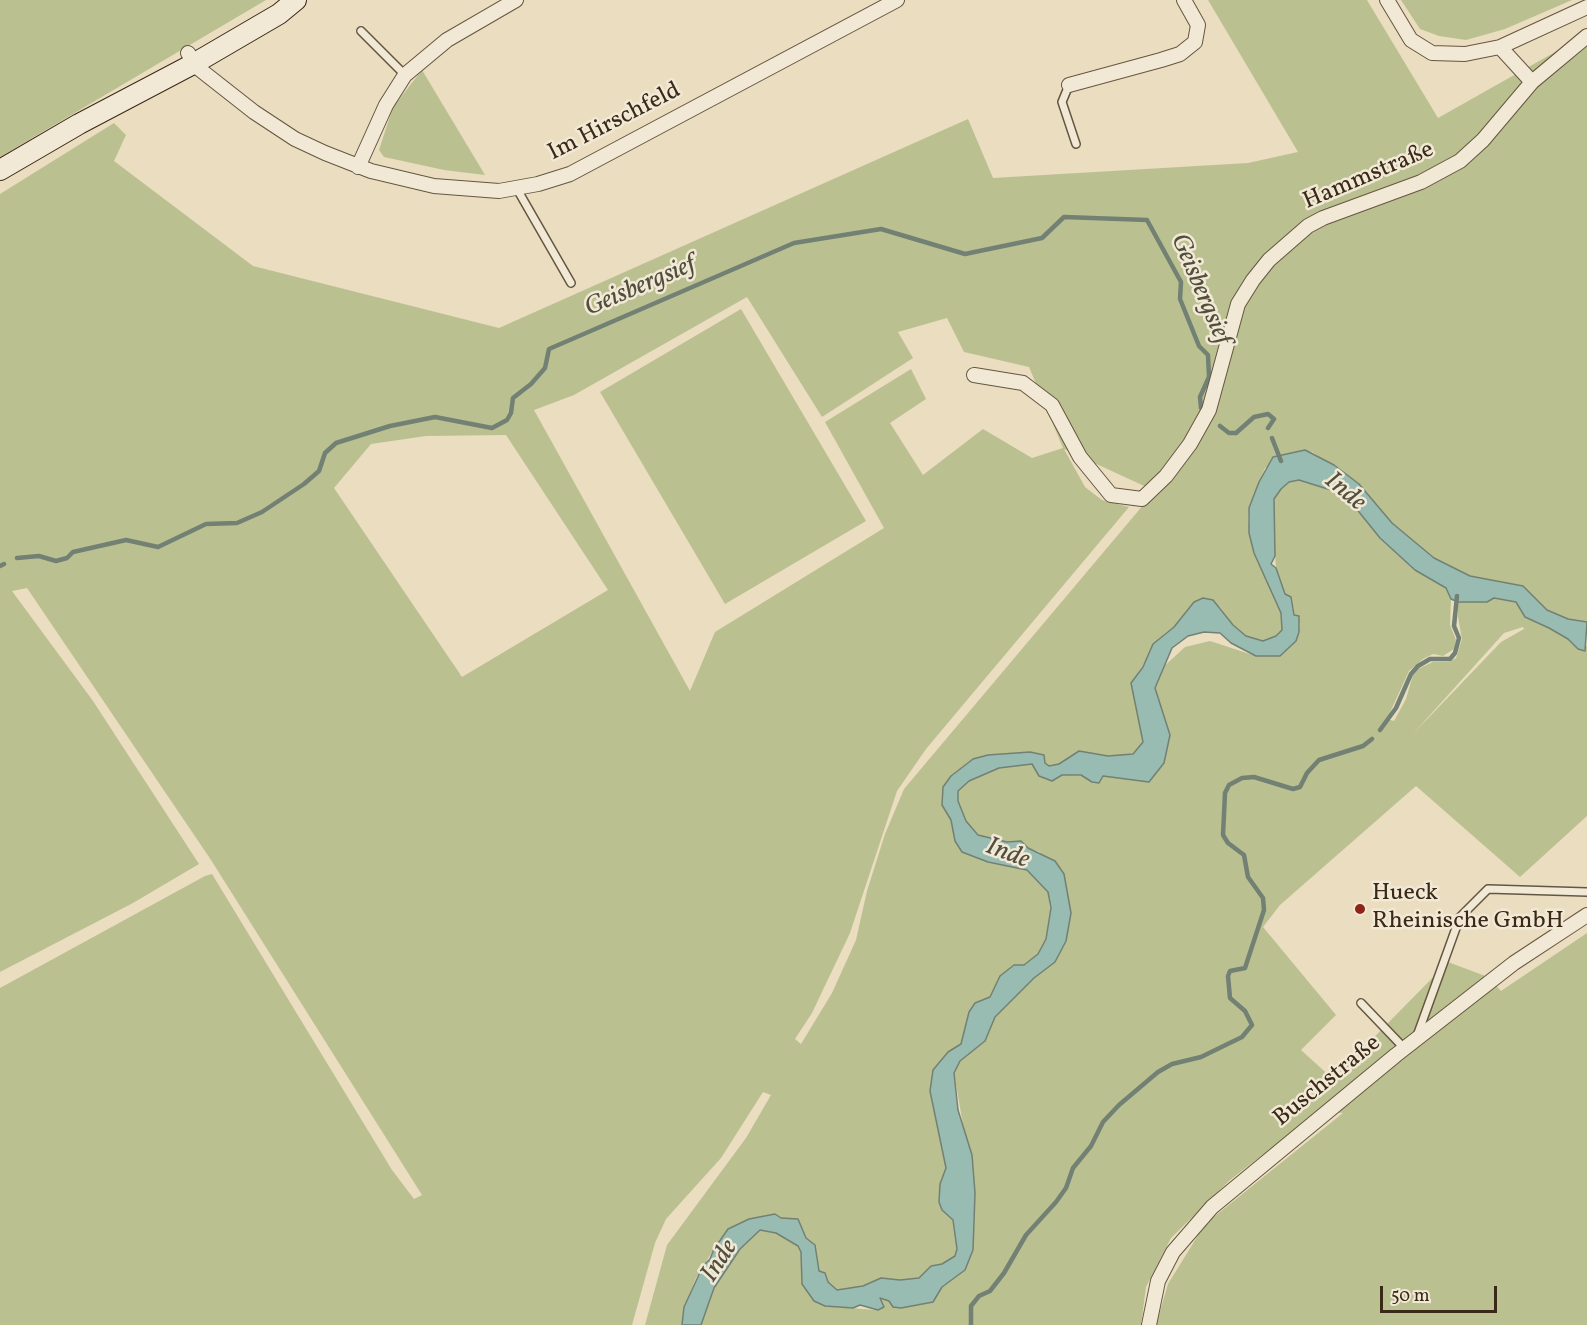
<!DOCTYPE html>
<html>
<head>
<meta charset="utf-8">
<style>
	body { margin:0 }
	#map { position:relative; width:1587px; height:1325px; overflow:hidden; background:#eaddc0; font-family:Vollkorn,serif }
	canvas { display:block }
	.scale { position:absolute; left:1380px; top:1286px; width:117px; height:27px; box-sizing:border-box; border:3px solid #392916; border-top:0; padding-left:8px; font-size:18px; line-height:21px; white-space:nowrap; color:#392916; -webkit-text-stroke:4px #f1e9d6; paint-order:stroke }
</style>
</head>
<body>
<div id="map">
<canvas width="1587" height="1325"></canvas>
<div class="scale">50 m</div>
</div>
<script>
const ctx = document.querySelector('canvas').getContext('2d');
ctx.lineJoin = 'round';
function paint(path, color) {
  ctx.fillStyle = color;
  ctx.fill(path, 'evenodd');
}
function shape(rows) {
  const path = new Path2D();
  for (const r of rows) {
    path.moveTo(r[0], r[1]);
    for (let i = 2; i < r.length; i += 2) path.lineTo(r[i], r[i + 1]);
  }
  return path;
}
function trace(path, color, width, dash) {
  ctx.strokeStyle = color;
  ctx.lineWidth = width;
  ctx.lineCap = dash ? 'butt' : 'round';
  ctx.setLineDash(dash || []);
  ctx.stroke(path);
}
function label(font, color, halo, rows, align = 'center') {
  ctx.font = font + ' Vollkorn,serif';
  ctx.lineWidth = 5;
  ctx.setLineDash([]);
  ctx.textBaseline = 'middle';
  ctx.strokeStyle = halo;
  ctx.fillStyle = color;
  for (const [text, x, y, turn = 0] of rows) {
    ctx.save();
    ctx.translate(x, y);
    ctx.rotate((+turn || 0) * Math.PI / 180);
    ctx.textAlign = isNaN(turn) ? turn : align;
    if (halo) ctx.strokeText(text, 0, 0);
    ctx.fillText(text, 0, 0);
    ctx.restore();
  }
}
const green = shape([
	[0,0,266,0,0,157],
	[1208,0,1367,0,1438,118,1587,34,1587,622,1568,619,1547,610,1523,586,1470,576,1434,558,1392,523,1359,484,1312,452,1298,452,1265,468,1249,507,1248,519,1254,553,1281,613,1282,630,1276,636,1263,641,1246,636,1233,625,1219,606,1188,609,1174,627,1164,634,1131,683,1143,743,1132,754,1108,756,1079,751,1059,764,1049,766,1045,764,1044,755,1030,752,988,755,973,759,951,776,942,805,951,820,955,841,962,852,988,862,1027,870,1034,874,1048,892,1051,917,1046,939,1038,954,1024,965,1014,965,1000,976,990,997,975,1003,969,1012,961,1044,948,1052,932,1101,946,1168,940,1184,942,1210,953,1220,957,1249,955,1256,942,1264,931,1266,919,1278,900,1280,881,1278,863,1286,837,1290,828,1282,827,1277,819,1272,815,1245,806,1238,801,1226,793,1218,781,1218,775,1214,763,1216,737,1224,720,1239,696,1278,684,1307,682,1325,645,1325,667,1245,746,1138,771,1095,763,1092,721,1158,666,1219,655,1243,632,1325,0,1325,0,988,205,876,212,874,392,1170,414,1199,422,1195,211,860,27,588,12,591,93,701,199,864,133,903,0,972,0,194,114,123,126,135,114,161,253,266,499,328,968,119,993,178,1248,163,1298,152],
	[747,297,822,417,913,358,898,332,947,318,964,352,1029,367,1063,448,1032,458,983,429,923,475,890,423,926,399,911,369,825,422,884,528,715,632,690,691,534,410,574,395],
	[506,435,608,590,462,677,334,488,371,444,426,436],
	[1064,449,1155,491,904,789,885,834,867,891,856,940,832,993,801,1044,795,1039,812,1013,850,933,897,791,926,749,1129,507,1102,500,1085,487],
	[1401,0,1572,0,1505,29,1466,40,1439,36,1420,29],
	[422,70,485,175,444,170,384,157,379,150,393,107],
	[741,309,866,521,725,604,600,392],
	[1299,480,1334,491,1355,507,1380,538,1415,570,1446,588,1451,599,1450,625,1456,640,1454,649,1443,656,1433,654,1423,659,1409,671,1387,719,1394,721,1406,699,1413,675,1418,669,1433,662,1449,662,1456,658,1462,639,1458,617,1458,602,1461,600,1477,602,1494,598,1516,602,1527,616,1568,639,1578,649,1587,646,1587,639,1587,816,1520,877,1416,786,1280,905,1263,927,1336,1015,1301,1050,1333,1079,1448,962,1488,977,1501,991,1587,933,1587,1325,1156,1325,1168,1284,1205,1224,1343,1113,1319,1111,1230,1180,1171,1238,1146,1287,1141,1325,701,1325,714,1288,740,1249,760,1230,776,1233,798,1246,801,1252,801,1274,835,1307,878,1310,882,1303,880,1298,882,1298,889,1301,893,1307,901,1308,933,1302,942,1287,965,1270,973,1250,975,1193,954,1073,960,1061,985,1041,995,1017,1034,978,1055,962,1066,941,1040,852,1028,848,1021,841,1007,842,979,835,966,821,958,801,958,791,969,781,999,768,1032,764,1045,779,1052,781,1062,775,1112,777,1166,724,1155,688,1160,670,1185,647,1210,641,1256,656,1279,656,1296,641,1300,624,1294,615,1293,606,1285,594,1276,568,1274,541,1274,499,1281,489,1289,482],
	[1523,627,1524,629,1501,642,1412,735,1504,633]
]);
const water = shape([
	[1305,450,1334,465,1359,484,1392,523,1434,558,1470,576,1523,586,1547,610,1568,619,1587,622,1585,651,1578,649,1568,639,1549,628,1525,617,1516,602,1494,598,1487,602,1458,602,1451,599,1446,588,1415,570,1380,538,1355,507,1334,491,1299,480,1289,482,1281,489,1274,499,1275,556,1271,564,1276,568,1285,594,1291,597,1294,615,1299,616,1299,632,1296,641,1280,656,1256,656,1231,643,1220,633,1204,632,1188,636,1172,648,1155,688,1170,735,1164,763,1149,782,1103,776,1099,783,1092,782,1081,775,1062,775,1052,781,1039,776,1032,764,999,768,969,781,958,791,958,801,966,821,978,835,1007,842,1021,841,1028,848,1055,861,1064,874,1071,913,1066,941,1055,962,1034,978,995,1017,985,1041,960,1061,954,1073,958,1110,972,1155,975,1193,973,1250,965,1270,942,1287,933,1302,901,1308,893,1307,889,1301,880,1298,884,1307,878,1310,860,1305,853,1308,825,1306,814,1301,802,1284,801,1252,798,1246,776,1233,760,1230,740,1249,714,1288,701,1325,682,1325,684,1307,703,1266,710,1259,714,1249,728,1229,749,1219,775,1214,781,1218,798,1219,806,1238,815,1245,819,1271,825,1273,828,1282,837,1290,863,1286,881,1278,900,1280,919,1278,931,1266,942,1264,955,1256,957,1249,953,1220,942,1210,939,1202,940,1184,946,1168,930,1091,933,1070,948,1052,961,1044,969,1012,975,1003,990,997,1000,976,1014,965,1024,965,1038,954,1046,939,1051,908,1048,892,1027,870,988,862,962,852,955,841,951,820,942,805,943,787,951,776,973,759,988,755,1030,752,1044,755,1045,763,1049,766,1059,764,1079,751,1108,756,1133,754,1143,742,1131,683,1143,667,1153,644,1174,627,1194,602,1203,598,1213,600,1233,625,1246,636,1263,641,1276,636,1282,630,1281,613,1254,553,1249,533,1249,508,1259,482,1273,457,1305,450]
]);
const stream = shape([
	[1220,426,1229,433,1236,433,1254,417,1268,414,1274,419,1268,428],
	[1272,438,1281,461],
	[17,558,39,556,56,561,67,558,73,552,126,540,158,547,206,524,237,523,262,512,304,484,319,471,325,453,336,443,390,426,435,417,492,428,507,420,511,413,513,398,531,384,545,368,549,349,794,243,881,229,965,254,1042,238,1064,217,1147,220,1181,282,1180,299,1199,346,1208,355,1209,377,1200,397,1201,408],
	[0,566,4,564],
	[1380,730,1396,708,1411,674,1418,666,1430,659,1450,659,1455,653,1459,638,1454,626,1457,596],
	[971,1325,971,1306,979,1296,990,1291,1004,1273,1026,1235,1056,1202,1066,1188,1073,1168,1091,1146,1103,1122,1119,1105,1158,1072,1172,1064,1201,1057,1242,1037,1252,1025,1245,1011,1230,998,1228,976,1230,971,1245,968,1264,910,1263,898,1248,877,1244,855,1228,843,1223,835,1225,793,1229,785,1242,778,1254,777,1293,789,1300,787,1307,773,1319,760,1363,746,1372,739]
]);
const lane = shape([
	[361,31,405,75],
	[1069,85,1062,102,1076,144],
	[517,189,571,283],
	[1361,1003,1405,1049],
	[1417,1036,1460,917,1488,889,1587,892]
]);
const street = shape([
	[1387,0,1411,40,1432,53,1465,54,1500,47,1587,7],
	[1500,47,1532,82],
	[188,53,198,68,254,112,295,139,325,153,371,171,434,186,499,191,538,184,570,174,897,0],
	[1069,85,1161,60,1180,54,1195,42,1198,25,1184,0],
	[358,167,386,105,405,75,447,40,516,0],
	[974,375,1023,383,1052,405,1080,457,1111,495,1142,499,1166,476,1190,444,1209,410,1238,304,1253,280,1269,260,1308,226,1323,218,1421,182,1460,161,1483,140,1532,82,1587,36],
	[1149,1325,1158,1281,1173,1252,1212,1207,1396,1055,1514,963,1587,915]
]);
const secondary = shape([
	[0,170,79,124,195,63,279,14,296,0]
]);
const markers = [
	[1360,909,6,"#8f2418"]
];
const streetNames = [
	["Im Hirschfeld",615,123,-27],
	["Hammstraße",1369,177,-23],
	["Buschstraße",1328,1082,-39]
];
const poiNames = [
	["Hueck",1372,895],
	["Rheinische GmbH",1372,923]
];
const waterNames = [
	["Geisbergsief",641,288,-23],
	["Geisbergsief",1199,290,67],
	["Inde",1344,493,40],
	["Inde",1007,855,21],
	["Inde",721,1262,-57]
];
paint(green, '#bbc090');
paint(water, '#98bcb2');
trace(water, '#728174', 1.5);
trace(stream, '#728174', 4.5);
trace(lane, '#655640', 10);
trace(street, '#655640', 16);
trace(secondary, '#392916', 22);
trace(lane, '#f1e9d6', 7);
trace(street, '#f1e9d6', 14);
trace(secondary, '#f1e9d6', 20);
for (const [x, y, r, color] of markers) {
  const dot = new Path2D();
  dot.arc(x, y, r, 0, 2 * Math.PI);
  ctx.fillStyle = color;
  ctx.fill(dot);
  trace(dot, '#f1e9d6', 2);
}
label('24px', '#392916', '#f1e9d6', streetNames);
label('24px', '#392916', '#f1e9d6', poiNames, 'left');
label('italic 26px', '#514e3d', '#f1e9d6', waterNames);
</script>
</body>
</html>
